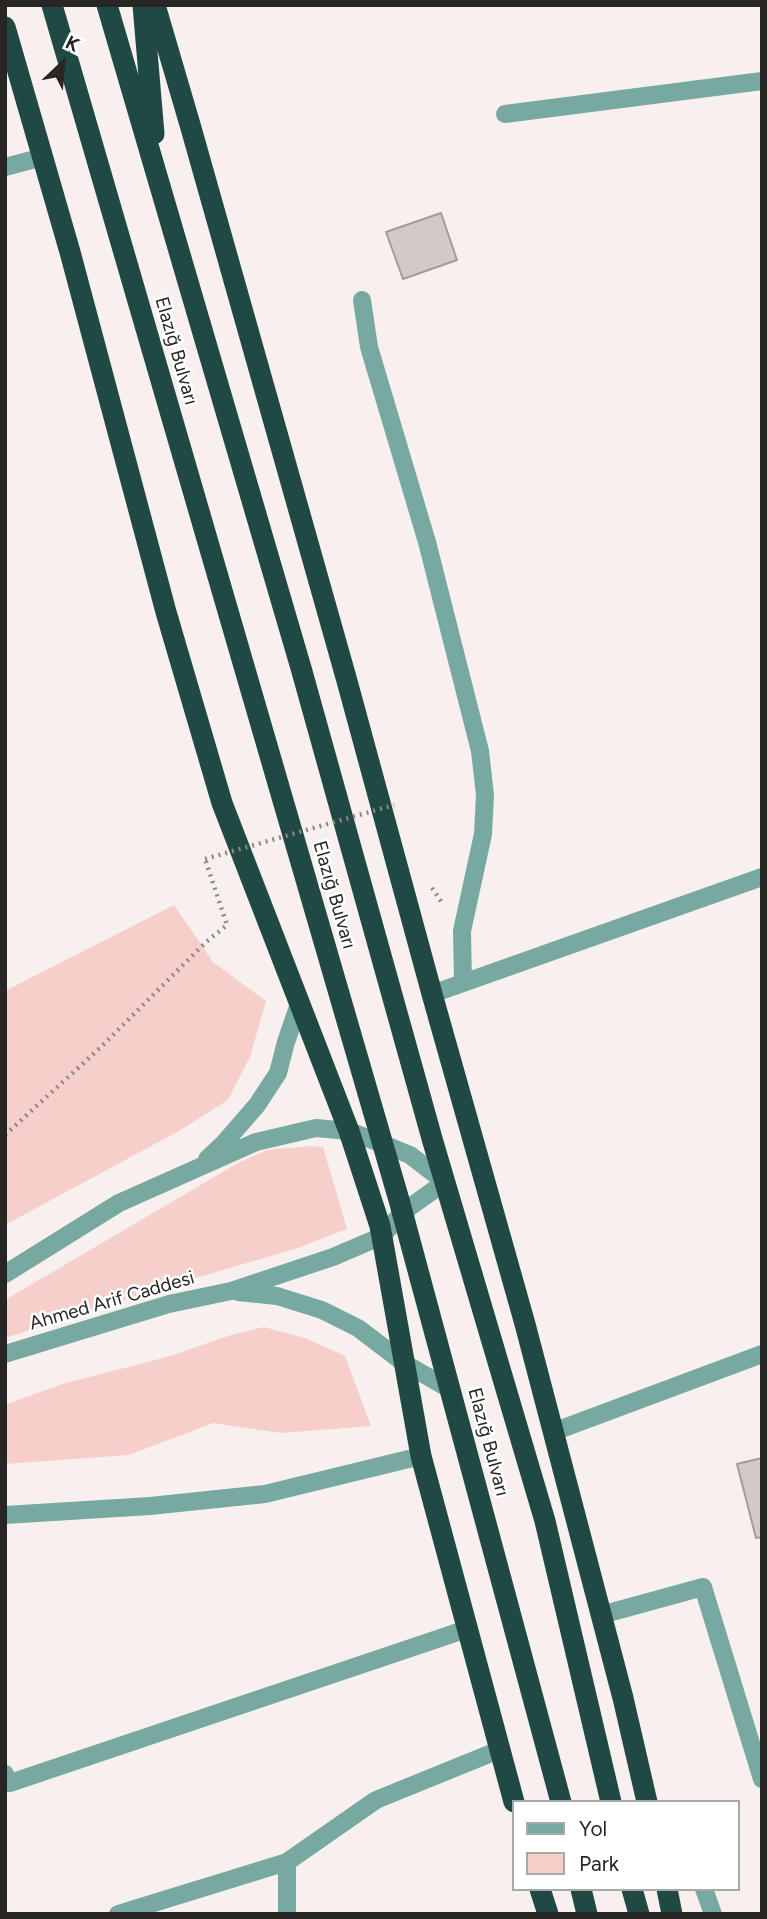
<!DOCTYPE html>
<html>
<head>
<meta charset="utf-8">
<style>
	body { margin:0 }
	#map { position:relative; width:767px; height:1919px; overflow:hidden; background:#f8f0ef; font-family:Figtree,sans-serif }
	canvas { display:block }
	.frame { position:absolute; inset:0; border:7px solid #282525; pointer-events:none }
	.legend { position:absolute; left:512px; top:1800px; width:228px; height:91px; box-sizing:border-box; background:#fff; border:2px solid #a9a8a8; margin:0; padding:9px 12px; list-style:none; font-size:21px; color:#282525 }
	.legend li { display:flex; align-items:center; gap:14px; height:35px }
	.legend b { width:35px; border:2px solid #a9a8a8 }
	.north { position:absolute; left:28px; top:28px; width:70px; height:70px; -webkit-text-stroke:5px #fff; paint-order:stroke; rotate:26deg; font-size:19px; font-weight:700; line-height:28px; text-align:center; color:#282525 }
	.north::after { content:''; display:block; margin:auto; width:24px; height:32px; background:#282525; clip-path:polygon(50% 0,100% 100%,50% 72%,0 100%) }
</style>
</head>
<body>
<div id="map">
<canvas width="767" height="1919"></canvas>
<div class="frame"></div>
<ul class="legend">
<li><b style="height:9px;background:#78a9a1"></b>Yol</li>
<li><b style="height:19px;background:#f6cfcb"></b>Park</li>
</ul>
<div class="north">K</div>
</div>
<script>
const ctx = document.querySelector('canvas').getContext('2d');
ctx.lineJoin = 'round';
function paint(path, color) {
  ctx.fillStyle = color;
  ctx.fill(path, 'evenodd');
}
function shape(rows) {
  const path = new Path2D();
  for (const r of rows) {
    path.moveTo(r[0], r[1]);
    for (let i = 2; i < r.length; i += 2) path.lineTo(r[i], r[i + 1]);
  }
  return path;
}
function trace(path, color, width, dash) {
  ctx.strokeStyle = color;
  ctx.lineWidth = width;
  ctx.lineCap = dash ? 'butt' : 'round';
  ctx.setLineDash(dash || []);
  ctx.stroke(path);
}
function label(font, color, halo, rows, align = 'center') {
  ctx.font = font + ' Figtree,sans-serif';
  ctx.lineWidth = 5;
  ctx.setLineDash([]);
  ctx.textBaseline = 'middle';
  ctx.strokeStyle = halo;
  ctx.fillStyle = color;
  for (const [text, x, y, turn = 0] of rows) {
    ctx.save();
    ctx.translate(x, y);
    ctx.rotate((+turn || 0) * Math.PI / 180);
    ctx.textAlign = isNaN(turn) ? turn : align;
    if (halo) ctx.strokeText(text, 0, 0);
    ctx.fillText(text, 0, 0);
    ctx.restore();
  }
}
const green = shape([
	[174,905,213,962,266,1001,250,1057,228,1100,179,1131,5,1225,5,991],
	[311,1146,323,1147,347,1229,295,1249,168,1286,5,1338,5,1300,238,1163,267,1150],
	[264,1327,305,1338,345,1356,371,1426,281,1433,213,1423,129,1455,5,1464,5,1405,62,1384,167,1357,231,1335]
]);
const building = shape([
	[441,213,457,260,403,279,386,232,441,213],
	[762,1458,762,1537,756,1538,737,1464,762,1458]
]);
const path = shape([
	[432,888,443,904],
	[5,1135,102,1046,206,942,227,925,205,859]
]);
const minor = shape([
	[505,114,762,81],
	[5,167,43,157],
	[362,300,369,347,427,542,480,751,485,795,483,834,462,931,463,983],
	[432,994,762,877],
	[207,1159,224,1143,257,1105,278,1073,286,1042,299,1004],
	[5,1274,119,1203,256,1142,316,1128,349,1131,383,1144,410,1155,445,1182,403,1212,382,1236,333,1257,231,1291,169,1304,5,1354],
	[238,1292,277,1296,322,1310,358,1328,404,1363,451,1390],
	[553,1432,762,1354],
	[5,1515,150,1506,265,1494,421,1456],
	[601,1615,703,1587,762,1779],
	[5,1774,10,1783,467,1629],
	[287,1862,287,1914],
	[704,1889,713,1914],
	[118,1914,287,1862,376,1800,499,1750]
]);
const highway = shape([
	[52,5,399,1200,561,1802],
	[107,5,301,668,433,1142,545,1521,611,1802],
	[143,5,154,134],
	[155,5,191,128,347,681,432,994,525,1324,623,1698,647,1802],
	[5,27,70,252,166,612,222,803,349,1131,380,1226,421,1456,514,1802],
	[540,1889,548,1914],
	[581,1889,587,1914],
	[632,1889,639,1914],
	[667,1889,672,1914]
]);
const pathBridge = shape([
	[205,859,394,805]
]);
const streetNames = [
	["Elazığ Bulvarı",176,351,74],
	["Elazığ Bulvarı",334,895,74],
	["Ahmed Arif Caddesi",112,1301,-16],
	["Elazığ Bulvarı",488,1442,75]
];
paint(green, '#f6cfcb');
paint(building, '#d2cac9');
trace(building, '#a39c9b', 2);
trace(path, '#8d8887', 4.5, [2, 5]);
trace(minor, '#78a9a1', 18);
trace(highway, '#204944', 21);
trace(pathBridge, '#8d8887', 4.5, [2, 5]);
label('19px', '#282525', '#fff', streetNames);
</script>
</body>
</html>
